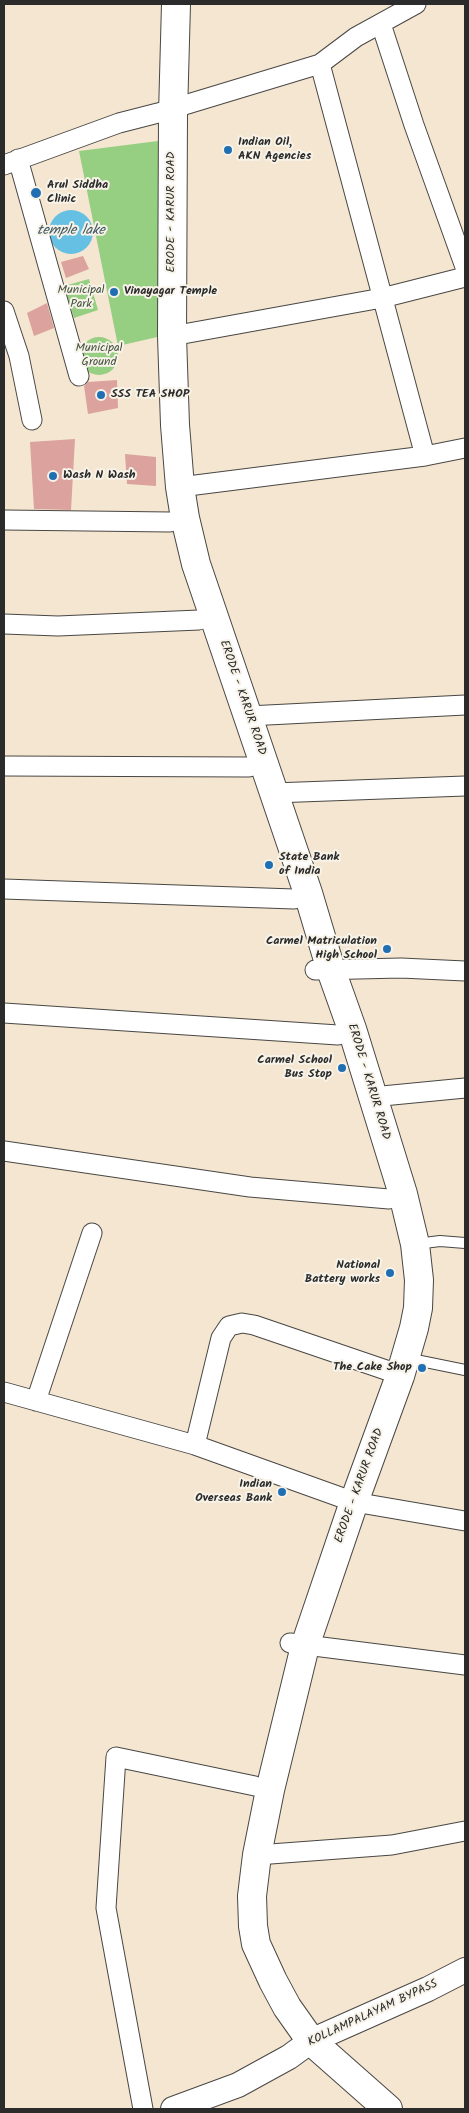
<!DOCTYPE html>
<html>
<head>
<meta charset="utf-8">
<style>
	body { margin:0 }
	#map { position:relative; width:469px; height:2113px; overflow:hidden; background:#f4e6d0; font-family:Kalam,sans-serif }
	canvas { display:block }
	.frame { position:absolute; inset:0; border:5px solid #2b2b2b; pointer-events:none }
</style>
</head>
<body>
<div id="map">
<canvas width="469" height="2113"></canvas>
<div class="frame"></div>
</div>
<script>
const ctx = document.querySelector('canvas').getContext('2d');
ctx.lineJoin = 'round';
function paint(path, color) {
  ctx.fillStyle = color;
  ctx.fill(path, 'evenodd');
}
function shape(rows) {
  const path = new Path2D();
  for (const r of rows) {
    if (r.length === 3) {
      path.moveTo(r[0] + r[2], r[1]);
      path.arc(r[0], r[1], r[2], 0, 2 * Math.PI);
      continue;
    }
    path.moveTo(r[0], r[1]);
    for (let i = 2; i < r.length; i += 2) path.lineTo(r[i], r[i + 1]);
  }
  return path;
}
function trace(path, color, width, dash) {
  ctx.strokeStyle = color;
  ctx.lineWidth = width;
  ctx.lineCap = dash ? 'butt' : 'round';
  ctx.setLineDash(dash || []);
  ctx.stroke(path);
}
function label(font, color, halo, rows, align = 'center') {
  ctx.font = font + ' Kalam,sans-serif';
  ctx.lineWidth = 4;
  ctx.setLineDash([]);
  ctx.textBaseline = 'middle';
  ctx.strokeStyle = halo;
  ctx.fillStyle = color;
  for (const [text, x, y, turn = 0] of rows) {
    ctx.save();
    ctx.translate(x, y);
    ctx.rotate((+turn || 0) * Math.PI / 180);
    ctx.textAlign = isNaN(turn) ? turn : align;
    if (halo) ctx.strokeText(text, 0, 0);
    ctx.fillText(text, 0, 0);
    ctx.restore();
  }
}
const green = shape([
	[158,141,166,335,118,346,79,151],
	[89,279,98,310,74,318,64,286],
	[99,356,19]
]);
const water = shape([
	[71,232,22]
]);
const building = shape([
	[83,256,89,269,66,278,61,262],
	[47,303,54,328,34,336,27,313],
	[117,380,118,408,88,414,84,386,88,382],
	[75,439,71,510,34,509,30,442],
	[125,454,156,457,156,486,127,484]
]);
const service = shape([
	[416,1244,440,1241,465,1243],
	[406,1358,465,1370]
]);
const minor = shape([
	[381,24,414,125,465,267],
	[320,64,425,456],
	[18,159,79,376],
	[4,165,119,123,158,113,320,64,356,37,416,4],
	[4,311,19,356,32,420],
	[172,336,382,298,465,277],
	[180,487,425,456,465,448],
	[4,520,170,522],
	[4,624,58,626,199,620],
	[248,716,465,705],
	[4,766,249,767],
	[273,793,465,786],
	[4,889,294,899],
	[315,970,401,968,465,971],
	[4,1013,338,1035],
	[372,1097,465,1088],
	[4,1151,250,1187,389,1199],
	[4,1392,195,1445,354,1502,465,1521],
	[36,1401,92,1233],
	[195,1445,221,1338,229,1326,242,1323,254,1325,386,1370],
	[290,1643,465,1665],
	[257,1855,392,1845,465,1831],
	[143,2109,106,1908,116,1757,255,1786]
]);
const tertiary = shape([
	[173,2109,238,2085,289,2057,311,2041,428,1989,465,1970]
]);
const primary = shape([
	[176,4,173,114,172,336,175,425,180,487,185,518,196,564,308,893,331,970,352,1029,403,1194,415,1244,419,1280,418,1308,414,1328,400,1376,354,1502,305,1646,270,1790,257,1855,252,1896,253,1926,256,1944,273,1981,287,2007,311,2041,388,2109]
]);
const markers = [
	[228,150,5,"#1f6fb2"],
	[36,193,6,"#1f6fb2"],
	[114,292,5,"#1f6fb2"],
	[101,395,5,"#1f6fb2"],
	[53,476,5,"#1f6fb2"],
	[269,865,5,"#1f6fb2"],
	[387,949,5,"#1f6fb2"],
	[342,1068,5,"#1f6fb2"],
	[390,1273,5,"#1f6fb2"],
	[422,1368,5,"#1f6fb2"],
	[282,1492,5,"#1f6fb2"]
];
const poiNames = [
	["Indian Oil,",238,143],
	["AKN Agencies",238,157],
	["Arul Siddha",47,186],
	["Clinic",47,200],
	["Vinayagar Temple",124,292],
	["SSS TEA SHOP",111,395],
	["Wash N Wash",63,476],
	["State Bank",279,858],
	["of India",279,872],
	["Carmel Matriculation",377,942,"right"],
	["High School",377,956,"right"],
	["Carmel School",332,1061,"right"],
	["Bus Stop",332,1075,"right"],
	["National",380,1266,"right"],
	["Battery works",380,1280,"right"],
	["The Cake Shop",412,1368,"right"],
	["Indian",272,1485,"right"],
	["Overseas Bank",272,1499,"right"]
];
const streetNames = [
	["ERODE - KARUR ROAD",172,212,-90],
	["ERODE - KARUR ROAD",242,698,71],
	["ERODE - KARUR ROAD",368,1082,73],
	["ERODE - KARUR ROAD",360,1486,-70],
	["KOLLAMPALAYAM BYPASS",373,2014,-25]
];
const parkNames = [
	["Municipal",81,291],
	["Park",81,305],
	["Municipal",99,349],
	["Ground",99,363]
];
const waterNames = [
	["temple lake",71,232]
];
paint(green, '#96cf82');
paint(water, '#66c0e4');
paint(building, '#dba29e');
trace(service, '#494744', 12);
trace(minor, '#494744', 21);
trace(tertiary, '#494744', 26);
trace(primary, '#494744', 30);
trace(service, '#fff', 10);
trace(minor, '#fff', 19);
trace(tertiary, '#fff', 24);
trace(primary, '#fff', 28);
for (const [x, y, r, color] of markers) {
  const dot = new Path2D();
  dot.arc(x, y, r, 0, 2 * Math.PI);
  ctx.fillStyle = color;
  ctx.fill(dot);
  trace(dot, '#f7f3e8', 2);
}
label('bold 12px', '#2b2b2b', '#f7f3e8', poiNames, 'left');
label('12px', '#2b2b2b', '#f7f3e8', streetNames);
label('12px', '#465441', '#f7f3e8', parkNames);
label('italic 14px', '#3d5862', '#f7f3e8', waterNames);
</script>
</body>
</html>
